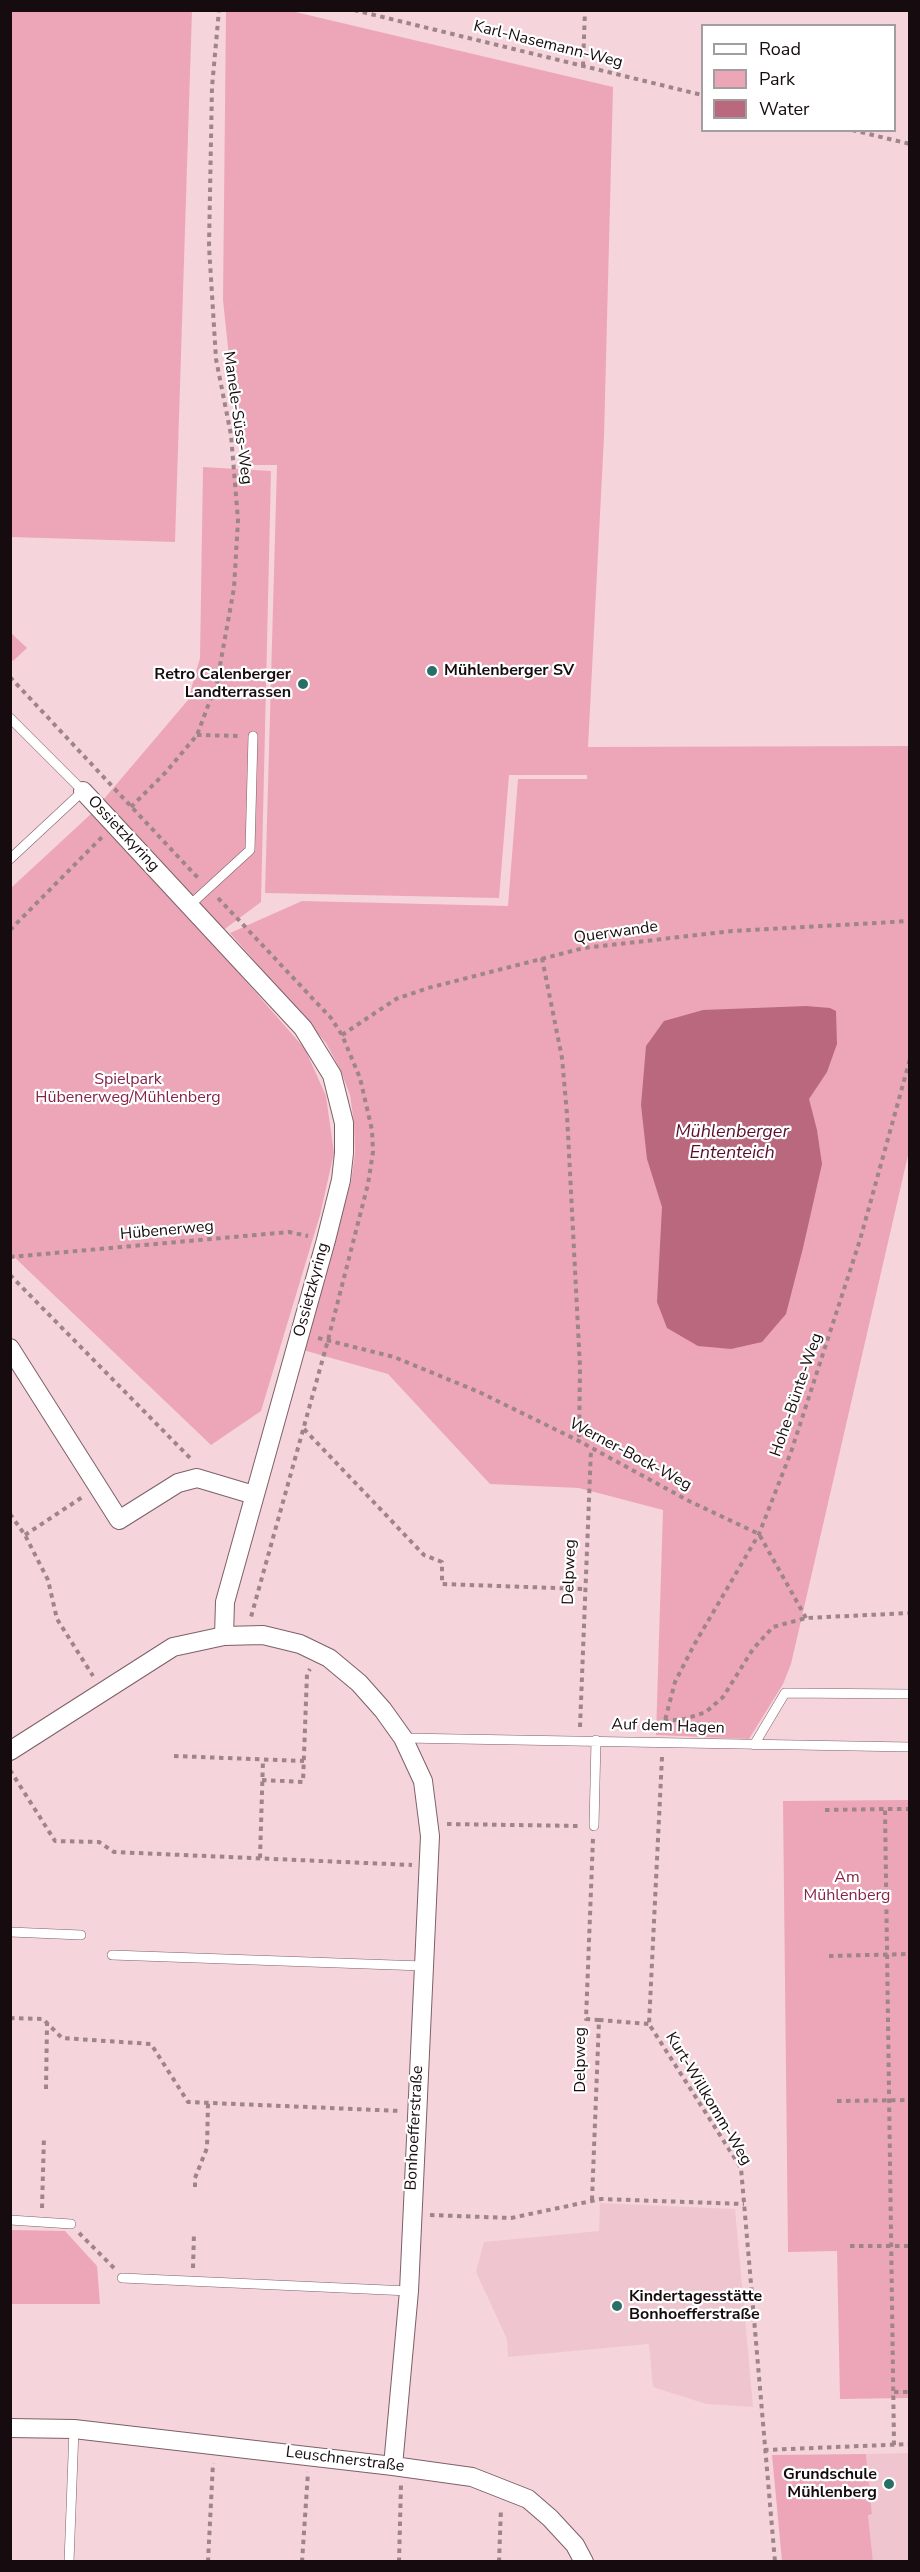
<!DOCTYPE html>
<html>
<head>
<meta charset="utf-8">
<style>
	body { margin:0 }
	#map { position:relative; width:920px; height:2572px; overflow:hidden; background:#f6d4db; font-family:"Nunito Sans",sans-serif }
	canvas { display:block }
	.frame { position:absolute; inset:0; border:12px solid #160b0e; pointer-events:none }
	.legend { position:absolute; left:701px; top:24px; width:195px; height:108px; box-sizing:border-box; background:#fff; border:2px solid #a29d9f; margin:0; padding:8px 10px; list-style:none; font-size:18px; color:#160b0e }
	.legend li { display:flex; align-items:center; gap:12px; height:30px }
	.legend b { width:30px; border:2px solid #a29d9f }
</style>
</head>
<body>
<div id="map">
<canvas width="920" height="2572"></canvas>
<div class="frame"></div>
<ul class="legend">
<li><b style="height:8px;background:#fff"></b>Road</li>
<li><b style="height:16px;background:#eda6b8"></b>Park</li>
<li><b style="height:16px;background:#ba687e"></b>Water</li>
</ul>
</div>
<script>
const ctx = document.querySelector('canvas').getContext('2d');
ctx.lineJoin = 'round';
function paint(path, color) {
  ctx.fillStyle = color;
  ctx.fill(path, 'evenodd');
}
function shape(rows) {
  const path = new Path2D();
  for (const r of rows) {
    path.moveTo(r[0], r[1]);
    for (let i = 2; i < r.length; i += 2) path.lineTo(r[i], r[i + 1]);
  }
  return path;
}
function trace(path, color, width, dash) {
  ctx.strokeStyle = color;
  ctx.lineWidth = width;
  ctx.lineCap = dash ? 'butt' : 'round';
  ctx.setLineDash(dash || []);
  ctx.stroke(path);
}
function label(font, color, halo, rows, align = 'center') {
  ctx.font = font + ' "Nunito Sans",sans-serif';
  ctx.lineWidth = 4.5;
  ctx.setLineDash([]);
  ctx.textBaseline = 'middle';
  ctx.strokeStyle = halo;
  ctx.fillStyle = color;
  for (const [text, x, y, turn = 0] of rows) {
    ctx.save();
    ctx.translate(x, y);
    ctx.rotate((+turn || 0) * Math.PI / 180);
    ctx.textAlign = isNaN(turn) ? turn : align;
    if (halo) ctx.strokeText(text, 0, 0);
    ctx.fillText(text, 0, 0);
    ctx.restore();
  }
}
const built = shape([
	[600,2203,735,2209,753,2407,706,2404,653,2387,649,2344,508,2357,507,2339,476,2272,484,2242,599,2231],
	[909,2453,909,2561,873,2561,868,2514,872,2514,866,2454]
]);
const green = shape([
	[11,10,192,11,175,542,11,537],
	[226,11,291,11,613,87,604,437,588,747,909,746,909,1151,791,1664,783,1684,749,1739,656,1735,663,1510,579,1488,490,1484,388,1374,303,1350,351,1182,355,1153,354,1123,350,1095,341,1071,326,1043,230,933,302,901,508,906,518,779,587,779,587,775,509,775,499,898,265,893,277,465,244,465,241,417,229,357,223,300],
	[203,467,271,471,261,902,210,940,305,1049,326,1096,334,1153,320,1215,261,1411,211,1445,11,1254,11,888,92,813,188,700,200,658],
	[10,632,27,648,13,661,11,658],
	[909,1800,909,2398,840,2399,837,2251,788,2252,783,1801],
	[11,2230,65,2231,97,2266,100,2304,11,2304],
	[866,2454,872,2514,868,2515,873,2561,782,2561,772,2455]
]);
const water = shape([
	[806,1006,830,1008,836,1011,837,1044,827,1072,809,1099,817,1130,822,1164,803,1248,786,1314,762,1342,731,1349,698,1346,667,1328,657,1302,662,1207,647,1159,641,1105,646,1046,664,1021,703,1010]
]);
const path = shape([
	[354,10,702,95],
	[583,66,585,10],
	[852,130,910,144],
	[10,677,198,878],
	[197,735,241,736],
	[131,807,166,772,197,735,217,682,234,588,238,520,231,435,216,359,209,246,212,87,219,10],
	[218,898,331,1018,342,1035,360,1078,372,1130,373,1152,368,1184,328,1340,251,1617],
	[10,930,103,836],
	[542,958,562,1058,567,1114,580,1367,579,1441],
	[342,1035,396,999,428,988,584,948,732,931,910,921],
	[10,1257,289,1232,308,1236],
	[10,1275,193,1461],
	[318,1338,394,1357,479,1392,579,1441,689,1501,759,1534,806,1618],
	[304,1429,424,1555,442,1562,442,1584,584,1589],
	[10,1514,25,1535,48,1580,57,1619,93,1676],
	[25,1535,84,1496],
	[664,1721,685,1719,706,1712,723,1697,753,1649,773,1627,806,1618,910,1613],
	[580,1727,591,1449],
	[663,1728,675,1682,694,1645,759,1534,791,1452,860,1240,910,1059],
	[174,1756,304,1761],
	[662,1757,649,2024,741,2168,775,2562],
	[10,1770,55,1841,99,1842,114,1852,412,1865],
	[262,1780,303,1782,307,1674,310,1669],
	[825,1810,885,1809],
	[447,1824,580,1826],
	[260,1858,263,1760],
	[829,1956,910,1954],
	[10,2018,43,2019,62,2038,151,2044,188,2102,401,2111],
	[599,2020,649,2024],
	[46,2089,47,2024],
	[837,2101,910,2100],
	[195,2187,195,2178,207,2148,208,2103],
	[592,2200,599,2020,586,2019,593,1838],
	[42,2208,44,2136],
	[430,2215,511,2218,601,2199,744,2204],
	[79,2233,114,2268],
	[850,2246,910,2246],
	[193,2268,194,2233],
	[894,2392,910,2392],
	[894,2445,885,1809,910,1809],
	[764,2450,910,2444],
	[208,2562,213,2463],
	[302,2562,308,2472],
	[399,2562,401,2484],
	[499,2562,501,2508]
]);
const service = shape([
	[10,718,83,791,10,859],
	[190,905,250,850,253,736],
	[403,1738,910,1747],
	[754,1745,785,1693,910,1694],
	[594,1826,596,1740],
	[10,1932,81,1935],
	[112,1955,423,1966],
	[10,2220,71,2224],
	[122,2278,409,2291],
	[69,2562,74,2429]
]);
const minor = shape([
	[10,1348,119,1520,178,1483,197,1478,254,1495],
	[224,1636,263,1635,300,1644,329,1658,359,1683,383,1710,403,1738,423,1781,430,1836,409,2291,393,2466],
	[10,1751,173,1647,224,1636,225,1602,326,1240,341,1180,344,1153,344,1123,332,1075,303,1028,83,791],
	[10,2428,74,2429,393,2466,472,2477,528,2499,550,2518,575,2545,584,2562]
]);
const markers = [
	[432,671,6,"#286f66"],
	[303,684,6,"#286f66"],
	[617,2306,6,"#286f66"],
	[889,2484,6,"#286f66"]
];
const streetNames = [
	["Karl-Nasemann-Weg",548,45,14],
	["Manele-Süss-Weg",237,418,82],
	["Ossietzkyring",123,834,47],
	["Querwande",616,933,-8],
	["Hübenerweg",167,1231,-5],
	["Ossietzkyring",312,1290,-75],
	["Hohe-Bünte-Weg",797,1395,-71],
	["Werner-Bock-Weg",630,1455,28],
	["Delpweg",570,1572,-88],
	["Auf dem Hagen",668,1727,2],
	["Delpweg",581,2060,-90],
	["Kurt-Willkomm-Weg",708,2099,59],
	["Bonhoefferstraße",415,2128,-87],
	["Leuschnerstraße",345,2460,7]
];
const poiNames = [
	["Mühlenberger SV",444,671],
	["Retro Calenberger",291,675,"right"],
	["Landterrassen",291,693,"right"],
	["Kindertagesstätte",629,2297],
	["Bonhoefferstraße",629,2315],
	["Grundschule",877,2475,"right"],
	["Mühlenberg",877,2493,"right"]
];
const parkNames = [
	["Spielpark",128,1080],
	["Hübenerweg/Mühlenberg",128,1098],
	["Am",847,1878],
	["Mühlenberg",847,1896]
];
const waterNames = [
	["Mühlenberger",732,1133],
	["Ententeich",732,1154]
];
paint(built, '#efc6cf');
paint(green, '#eda6b8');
paint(water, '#ba687e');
trace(service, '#7d6067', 10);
trace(minor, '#7d6067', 20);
trace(path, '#9e858a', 4, [4.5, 4.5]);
trace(service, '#fff', 9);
trace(minor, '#fff', 18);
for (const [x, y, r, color] of markers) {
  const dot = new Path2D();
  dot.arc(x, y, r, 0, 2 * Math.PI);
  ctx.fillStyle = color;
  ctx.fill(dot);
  trace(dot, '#fff', 2);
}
label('16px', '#160b0e', '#fff', streetNames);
label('bold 16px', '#160b0e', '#fff', poiNames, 'left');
label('16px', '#862346', '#fff', parkNames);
label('italic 18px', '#5a0e2b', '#fff', waterNames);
</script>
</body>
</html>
